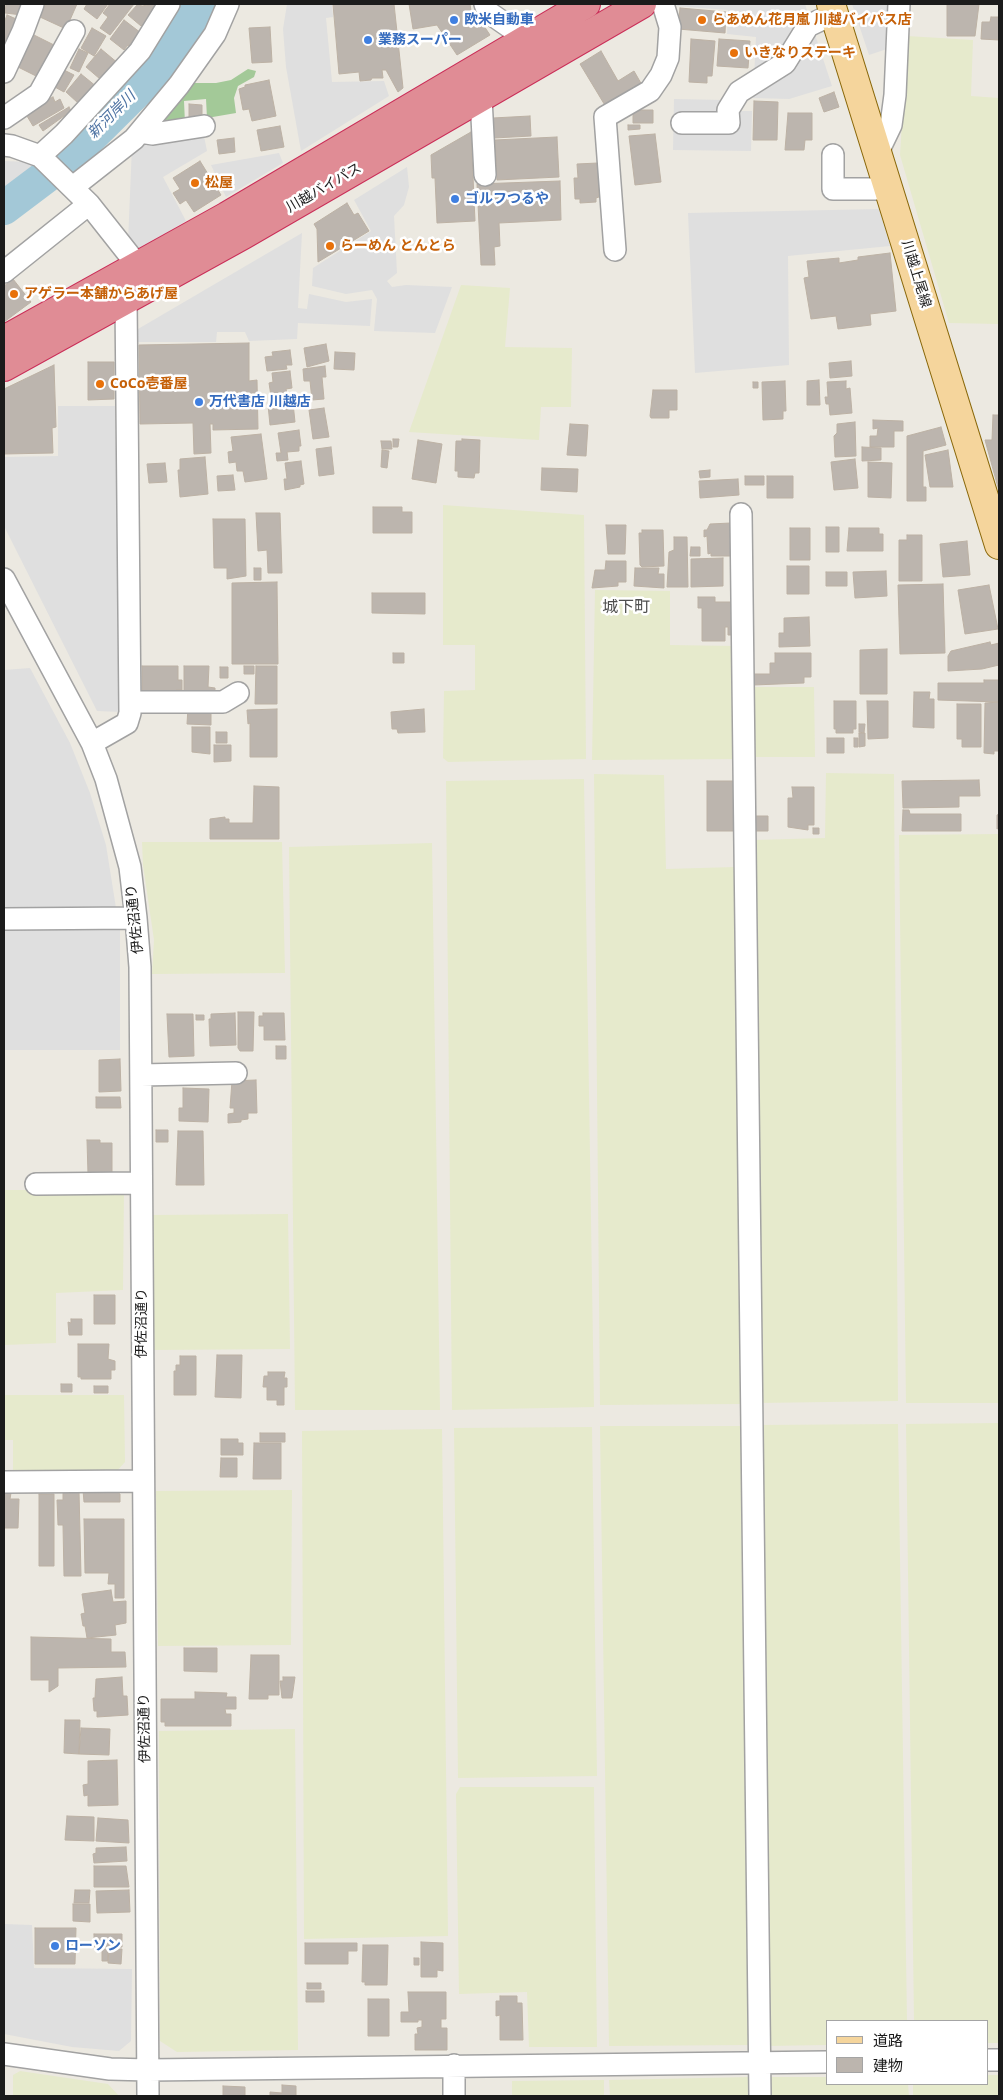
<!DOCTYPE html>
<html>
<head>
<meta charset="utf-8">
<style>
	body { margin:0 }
	#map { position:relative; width:1003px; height:2100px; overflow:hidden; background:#ece9e1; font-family:"Noto Sans","Noto Sans JP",sans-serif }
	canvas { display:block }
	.frame { position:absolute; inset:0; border:5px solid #1b1b1b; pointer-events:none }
	.legend { position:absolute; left:826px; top:2020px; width:162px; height:65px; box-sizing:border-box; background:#fff; border:1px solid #a4a4a4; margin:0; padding:6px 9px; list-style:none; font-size:15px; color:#1b1b1b }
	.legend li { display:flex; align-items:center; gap:10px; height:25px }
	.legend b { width:25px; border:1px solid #a4a4a4 }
</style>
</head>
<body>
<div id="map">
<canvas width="1003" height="2100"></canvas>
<div class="frame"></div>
<ul class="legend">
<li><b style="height:6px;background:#f5d59c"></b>道路</li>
<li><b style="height:14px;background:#bcb5ae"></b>建物</li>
</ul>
</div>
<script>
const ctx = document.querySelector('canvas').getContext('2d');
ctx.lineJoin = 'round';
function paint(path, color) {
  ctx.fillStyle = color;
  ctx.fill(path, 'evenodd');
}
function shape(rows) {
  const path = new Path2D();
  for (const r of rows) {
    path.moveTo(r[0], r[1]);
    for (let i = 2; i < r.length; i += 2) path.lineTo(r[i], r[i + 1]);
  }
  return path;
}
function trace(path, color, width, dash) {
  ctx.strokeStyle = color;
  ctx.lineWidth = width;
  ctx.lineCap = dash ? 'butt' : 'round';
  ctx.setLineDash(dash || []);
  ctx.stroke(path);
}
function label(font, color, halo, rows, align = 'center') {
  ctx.font = font + ' "Noto Sans","Noto Sans JP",sans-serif';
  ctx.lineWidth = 5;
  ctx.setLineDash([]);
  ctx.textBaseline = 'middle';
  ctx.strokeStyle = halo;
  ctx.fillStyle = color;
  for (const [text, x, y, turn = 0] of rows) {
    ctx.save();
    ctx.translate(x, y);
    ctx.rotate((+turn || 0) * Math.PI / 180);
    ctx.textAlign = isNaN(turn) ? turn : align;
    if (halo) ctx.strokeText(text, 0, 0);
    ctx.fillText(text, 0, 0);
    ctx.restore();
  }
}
const farmland = shape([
	[907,36,973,40,971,96,999,98,999,324,949,323,900,155],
	[461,285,510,288,505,347,572,348,571,407,541,407,539,440,409,432],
	[443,505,584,515,586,759,448,762,443,758,444,691,475,690,475,645,443,645],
	[595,590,670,591,670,645,735,646,737,759,592,760],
	[752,687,814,687,815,757,753,757],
	[826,773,894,774,898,1401,758,1403,754,840,825,838],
	[594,774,664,775,666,869,735,867,743,1404,600,1405],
	[584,779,594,1407,452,1410,446,781],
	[999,834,999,1403,906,1403,899,835],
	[142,842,282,842,285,973,152,974,154,940,143,865],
	[432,843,440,1410,295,1410,289,847],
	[4,1190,124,1190,123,1290,56,1293,56,1343,4,1345],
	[288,1214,290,1349,152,1350,151,1215],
	[4,1395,124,1395,125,1462,116,1472,13,1473,13,1440,4,1440],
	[999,1423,999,2043,987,2043,987,2021,914,2021,906,1424],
	[898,1424,907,2021,827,2021,827,2045,766,2046,757,1425],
	[600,1426,741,1426,754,2045,609,2046],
	[592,1427,597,1776,458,1778,454,1428],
	[442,1429,448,1936,304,1939,302,1431],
	[292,1490,291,1645,158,1646,156,1491],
	[295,1729,298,2050,177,2052,160,2041,159,1731],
	[460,1787,594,1787,597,2047,529,2047,527,1992,459,1994,456,1794],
	[20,2071,108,2084,119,2096,13,2096,13,2075],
	[987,2075,999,2075,999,2096,913,2096,913,2084,987,2084],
	[750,2077,755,2096,610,2096,609,2080],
	[769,2077,827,2077,827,2084,908,2084,909,2096,766,2096],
	[604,2080,604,2096,512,2096,512,2081]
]);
const forest = shape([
	[248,69,256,71,254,77,238,86,234,98,236,113,207,118,206,99,184,101,185,123,154,126,194,83,216,83,231,80]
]);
const parking = shape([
	[287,4,332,4,333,17,326,18,332,82,384,81,389,96,301,151,286,67,283,29],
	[679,4,805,4,832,86,789,99,753,98,756,37,727,34,728,10,676,6],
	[852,4,893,4,893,47,869,55],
	[674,99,725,100,737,111,752,111,751,151,673,150],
	[203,131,207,151,163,177,186,221,141,248,128,242,132,146],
	[279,153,283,163,226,197,211,165],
	[4,161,30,162,37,168,4,191],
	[407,167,409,187,404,205,394,216,397,273,387,281,392,287,406,285,452,287,435,333,374,331,377,299,372,290,346,294,312,286,313,268,371,231,354,200],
	[879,209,890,246,788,256,789,365,695,373,688,213],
	[302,233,298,308,307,309,309,294,346,302,372,299,370,326,298,323,297,339,249,341,245,332,217,332,216,342,138,342,138,329],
	[58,406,115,406,122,712,97,711,4,526,4,457,58,456],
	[30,668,70,743,90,793,106,845,116,908,4,910,4,670],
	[120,929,120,1050,4,1050,4,930],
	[4,1924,32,1925,34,1968,132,1969,131,2041,119,2051,72,2047,4,2034]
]);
const river = shape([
	[4,208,65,162,166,62,199,4]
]);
const building = shape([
	[6,4,23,4,22,15,5,13,6,4],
	[46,4,77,4,66,29,40,17,46,4],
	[87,4,108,4,97,19,84,9,87,4],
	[110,4,134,4,110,35,100,28,108,17,103,13,110,4],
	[138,4,142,6,153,4,158,9,141,26,128,15,138,4],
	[333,4,394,4,403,88,398,92,386,70,382,70,383,78,372,78,371,80,360,81,359,72,339,74,333,4],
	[409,4,470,4,472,17,484,26,490,35,457,55,437,25,413,29,409,4],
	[947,4,979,4,975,36,947,36,947,4],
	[680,8,726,12,725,33,678,29,680,8],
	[7,15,21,21,4,58,4,23,7,15],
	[991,17,999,17,999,40,981,39,982,22,990,22,991,17],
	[124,20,141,33,131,47,128,45,124,50,110,39,124,20],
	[270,27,272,62,252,63,249,28,270,27],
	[92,28,106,36,94,56,81,48,92,28],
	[32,34,56,46,40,78,16,66,32,34],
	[691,39,715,41,712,76,707,76,707,83,689,82,691,39],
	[719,39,750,41,748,68,717,66,719,39],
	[79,49,88,53,79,72,70,68,79,49],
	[101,49,119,64,111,73,107,70,100,79,86,67,101,49],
	[601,51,618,81,634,71,642,85,606,107,580,64,601,51],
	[62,69,74,75,64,92,53,86,62,69],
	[81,74,97,87,92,94,88,91,78,103,66,92,81,74],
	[269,80,276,116,252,121,249,109,243,110,239,89,245,87,245,85,269,80],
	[834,92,839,107,824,112,819,98,834,92],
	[53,97,55,102,60,99,64,108,33,126,27,116,27,110,53,97],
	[754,101,778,102,777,140,753,140,754,101],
	[189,104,202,105,202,118,189,118,189,104],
	[69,107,71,111,43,131,39,125,69,107],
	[633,110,653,110,653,123,633,123,633,110],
	[788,113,812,113,812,140,805,140,804,150,785,150,788,113],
	[530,116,531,136,494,138,493,118,530,116],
	[628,125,640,125,640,129,628,130,628,125],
	[280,126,284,147,261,151,257,130,280,126],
	[471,132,475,221,437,223,435,178,432,178,431,155,471,132],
	[655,134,661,182,635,185,629,136,655,134],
	[557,137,559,177,497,180,495,140,557,137],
	[234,138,235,152,219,154,217,140,234,138],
	[200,161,221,195,194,212,186,200,180,204,173,193,180,189,173,178,200,161],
	[598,163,599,197,596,198,596,202,580,203,580,199,575,199,574,178,578,178,577,164,598,163],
	[560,181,561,220,499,223,500,246,494,247,495,265,481,265,477,184,560,181],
	[347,203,354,215,358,213,369,231,318,262,317,229,314,224,347,203],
	[890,253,896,311,870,314,871,325,838,329,836,316,811,319,804,278,809,277,807,261,839,258,839,263,858,260,858,257,890,253],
	[13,279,31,302,4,322,4,286,13,279],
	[249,343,249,381,257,380,258,429,213,430,213,424,210,424,211,453,194,454,193,423,140,424,139,345,249,343],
	[326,344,329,361,307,367,304,348,326,344],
	[290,350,292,365,286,365,287,369,267,371,265,357,273,356,272,352,290,350],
	[335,352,355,353,354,370,334,369,335,352],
	[851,361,852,376,830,378,829,363,851,361],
	[88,362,114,362,114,399,88,400,88,362],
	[54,365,56,427,52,428,53,453,4,454,4,389,54,365],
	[325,366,326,377,322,377,324,399,312,400,310,381,304,381,303,369,325,366],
	[290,371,292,388,286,389,287,394,271,396,269,383,273,382,272,373,290,371],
	[819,380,820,405,807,405,807,381,819,380],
	[785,381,786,411,783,411,783,419,763,420,762,382,785,381],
	[846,381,846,389,850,388,852,413,830,415,829,404,826,404,825,397,828,397,827,382,846,381],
	[753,382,758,382,758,388,753,388,753,382],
	[653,390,677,390,677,410,669,410,669,418,651,418,650,416,653,390],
	[293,403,295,422,270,425,268,405,293,403],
	[324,408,329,437,313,439,309,410,324,408],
	[993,415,999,415,999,491,985,440,992,440,993,415],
	[873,420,903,421,903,431,894,431,894,447,870,447,870,436,877,436,878,428,873,429,873,420],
	[855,422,856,456,835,457,834,436,837,433,837,424,855,422],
	[570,424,588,425,586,456,567,455,570,424],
	[941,427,946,445,923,451,923,487,926,487,926,501,907,501,907,436,941,427],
	[299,430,301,446,299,446,299,451,287,452,288,460,277,461,276,453,281,453,278,433,299,430],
	[261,434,267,479,245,482,243,471,237,471,236,462,229,463,228,452,233,451,231,437,261,434],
	[393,439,399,439,398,447,393,447,393,439],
	[462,439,480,440,479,473,475,473,474,478,458,477,458,471,455,471,456,441,462,441,462,439],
	[418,440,442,444,436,483,412,479,418,440],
	[381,441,391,441,392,449,382,449,381,441],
	[331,447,334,474,319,476,316,449,331,447],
	[862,447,881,448,881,460,862,461,862,447],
	[382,450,389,451,387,468,381,467,382,450],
	[948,450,953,487,930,487,925,455,948,450],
	[205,457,208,494,180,497,178,470,180,470,180,459,205,457],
	[855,459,858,488,834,490,831,462,855,459],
	[301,461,304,484,300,485,300,487,285,490,284,479,287,479,285,463,301,461],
	[868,462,892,463,891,498,868,497,868,462],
	[165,463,167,482,149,483,147,464,165,463],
	[542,468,578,469,577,492,541,490,542,468],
	[710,470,710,477,700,478,699,471,710,470],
	[233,475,235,490,218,491,217,476,233,475],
	[745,476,764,476,764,485,745,485,745,476],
	[767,476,793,476,793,498,767,498,767,476],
	[738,479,739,495,700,498,699,481,738,479],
	[373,507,402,507,402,512,412,512,412,533,373,533,373,507],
	[256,513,280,513,282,573,268,573,267,550,258,551,256,513],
	[213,519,245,519,246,576,227,579,227,568,214,568,213,519],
	[731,523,732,556,711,556,711,553,708,554,707,536,704,537,704,530,707,530,710,524,731,523],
	[606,525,626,525,625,554,608,554,606,525],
	[826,527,839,527,839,552,826,552,826,527],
	[790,528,810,528,810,560,790,560,790,528],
	[849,528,879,528,879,534,883,534,883,551,847,551,849,528],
	[642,530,663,530,664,566,642,567,640,565,639,533,642,533,642,530],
	[907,535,922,535,922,581,899,581,899,540,907,540,907,535],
	[674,537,687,537,688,587,667,587,669,552,674,550,674,537],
	[967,541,970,575,943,577,940,544,967,541],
	[691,547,700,547,700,556,690,556,691,547],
	[723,558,723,586,691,587,691,559,723,558],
	[606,561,626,561,626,582,618,582,618,586,592,588,595,570,605,570,606,561],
	[787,566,809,566,809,594,787,594,787,566],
	[254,568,261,568,261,580,254,580,254,568],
	[635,568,659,568,658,574,664,574,664,588,634,586,635,568],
	[886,571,887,596,855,598,853,572,886,571],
	[826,572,847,572,847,586,826,586,826,572],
	[277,582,278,664,232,664,232,583,277,582],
	[943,584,945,653,900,654,898,585,943,584],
	[989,585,998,629,965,634,958,590,989,585],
	[372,593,425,593,425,614,372,613,372,593],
	[698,597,715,597,715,602,732,602,733,635,728,635,728,627,725,627,725,641,702,641,702,608,698,608,698,597],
	[809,617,810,646,779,647,779,633,784,633,784,618,809,617],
	[990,642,991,645,999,643,999,665,982,669,948,671,948,656,951,651,990,642],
	[887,649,887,694,860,694,860,650,887,649],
	[393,653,404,653,404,663,393,663,393,653],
	[775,653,811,653,811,677,804,677,804,683,753,685,753,674,770,674,770,663,775,663,775,653],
	[142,666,178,666,178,680,182,680,182,690,176,690,175,693,142,693,142,666],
	[184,666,209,666,208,687,215,688,215,695,184,694,184,666],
	[244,666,254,666,254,674,244,674,244,666],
	[256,666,277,666,277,704,255,704,256,666],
	[220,667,228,667,228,678,220,678,220,667],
	[984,680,999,680,999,702,938,700,938,683,984,683,984,680],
	[914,692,930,692,929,699,934,699,934,728,913,727,914,692],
	[834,701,856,701,856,729,853,729,853,733,836,733,836,729,834,729,834,701],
	[867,701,888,701,888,738,868,739,867,701],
	[999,702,999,751,994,751,994,754,984,753,985,703,999,702],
	[957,704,981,704,981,747,962,747,962,739,957,739,957,704],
	[188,708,211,709,211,725,187,724,188,708],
	[277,709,277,757,250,757,250,723,248,724,247,710,277,709],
	[424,709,425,732,398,733,397,729,392,729,391,712,424,709],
	[859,724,865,724,864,733,859,732,859,724],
	[192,727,210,727,210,754,192,752,192,727],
	[216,732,227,732,227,743,216,743,216,732],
	[859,733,865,733,865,746,859,747,859,733],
	[827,738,844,738,844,753,827,753,827,738],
	[854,738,858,738,858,747,854,747,854,738],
	[214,745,231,745,231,761,214,762,214,745],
	[979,780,980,796,959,796,959,807,903,808,902,781,979,780],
	[707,781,735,781,735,831,707,831,707,781],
	[254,786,279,787,279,839,210,839,210,819,225,817,225,819,229,819,229,823,253,823,254,786],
	[792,787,814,787,814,825,808,825,808,830,788,827,788,798,793,798,792,787],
	[903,810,909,810,910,814,961,814,961,831,902,831,903,810],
	[999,814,999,828,997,829,997,815,999,814],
	[753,816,768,816,768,831,752,831,753,816],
	[813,828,819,828,819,834,813,834,813,828],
	[238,1012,254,1012,253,1051,240,1051,238,1048,238,1012],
	[235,1013,236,1045,210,1046,209,1019,211,1019,211,1014,235,1013],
	[263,1013,284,1013,285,1040,264,1040,264,1026,259,1026,259,1016,263,1016,263,1013],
	[167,1014,193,1014,194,1056,169,1057,167,1014],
	[196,1015,204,1015,204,1020,196,1020,196,1015],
	[276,1046,286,1046,286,1059,276,1059,276,1046],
	[120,1059,121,1091,99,1092,99,1060,120,1059],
	[256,1080,257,1113,248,1113,248,1119,241,1120,241,1122,228,1123,228,1114,234,1113,234,1108,230,1108,232,1081,256,1080],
	[183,1088,209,1089,208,1122,179,1121,179,1108,183,1108,183,1088],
	[96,1097,120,1097,121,1108,96,1108,96,1097],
	[156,1130,168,1130,168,1142,156,1142,156,1130],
	[178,1131,203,1131,204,1185,176,1185,178,1131],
	[87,1140,100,1140,100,1143,112,1143,112,1173,88,1174,87,1140],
	[94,1295,115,1295,115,1324,94,1324,94,1295],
	[71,1319,82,1319,82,1335,69,1335,68,1322,71,1323,71,1319],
	[78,1344,109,1344,108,1359,115,1361,115,1370,111,1370,111,1379,81,1379,81,1377,78,1377,78,1344],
	[217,1355,242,1355,241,1398,215,1397,217,1355],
	[180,1356,196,1356,196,1395,174,1395,174,1371,176,1371,176,1365,180,1365,180,1356],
	[268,1372,285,1372,284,1378,287,1378,287,1387,284,1387,284,1405,277,1405,277,1400,267,1400,267,1387,263,1387,264,1376,268,1376,268,1372],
	[61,1384,72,1384,72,1392,61,1392,61,1384],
	[94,1386,108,1386,108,1393,94,1393,94,1386],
	[260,1433,285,1433,285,1442,260,1442,260,1433],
	[221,1439,238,1439,238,1443,243,1443,243,1455,221,1455,221,1439],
	[254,1443,281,1443,281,1479,253,1479,254,1443],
	[221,1458,237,1458,237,1477,220,1477,221,1458],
	[83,1490,114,1490,120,1494,120,1502,84,1502,83,1490],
	[79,1491,81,1576,64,1576,63,1525,58,1525,57,1500,63,1500,63,1492,79,1491],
	[4,1492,11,1493,10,1499,19,1499,18,1528,4,1528,4,1492],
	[39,1494,54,1494,54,1566,39,1566,39,1494],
	[84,1519,124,1519,124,1598,115,1598,115,1584,108,1584,109,1573,85,1573,84,1519],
	[111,1590,113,1602,126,1601,126,1623,115,1625,116,1635,87,1638,85,1626,83,1626,81,1614,85,1613,82,1594,111,1590],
	[31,1637,111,1639,111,1652,125,1652,126,1667,58,1668,58,1686,49,1692,49,1680,31,1680,31,1637],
	[184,1648,217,1648,217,1672,184,1671,184,1648],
	[251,1655,279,1655,279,1695,268,1695,268,1699,249,1699,251,1655],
	[122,1677,123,1696,127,1696,128,1715,97,1717,97,1711,94,1711,93,1698,95,1698,96,1679,122,1677],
	[283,1677,295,1677,292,1698,282,1698,280,1681,283,1681,283,1677],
	[195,1692,227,1693,226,1697,236,1697,236,1709,225,1709,226,1714,231,1714,231,1726,165,1726,165,1722,161,1722,161,1699,195,1699,195,1692],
	[65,1720,80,1720,79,1754,64,1753,65,1720],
	[81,1728,110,1729,109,1755,79,1754,81,1728],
	[117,1760,118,1805,88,1806,88,1795,84,1796,83,1785,88,1784,88,1761,117,1760],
	[67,1816,94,1817,94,1841,65,1840,67,1816],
	[98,1818,128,1820,129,1843,96,1841,98,1818],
	[126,1847,127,1861,94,1863,93,1854,96,1853,96,1848,126,1847],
	[94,1866,126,1866,129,1887,94,1887,94,1866],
	[75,1890,90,1890,89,1903,74,1903,75,1890],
	[129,1890,130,1912,97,1913,96,1891,129,1890],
	[73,1904,90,1904,90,1922,73,1921,73,1904],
	[35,1928,76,1928,75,1964,35,1964,35,1928],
	[94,1934,122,1934,122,1947,94,1947,94,1934],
	[421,1942,443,1943,443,1971,437,1970,437,1977,421,1977,421,1942],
	[305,1943,357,1943,357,1951,348,1951,348,1964,305,1964,305,1943],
	[363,1945,388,1945,387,1985,365,1985,365,1982,362,1982,363,1945],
	[102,1949,108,1949,108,1961,102,1961,102,1949],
	[109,1949,122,1949,121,1964,108,1963,109,1949],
	[414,1958,419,1958,419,1965,414,1965,414,1958],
	[307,1983,321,1983,321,1989,307,1989,307,1983],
	[306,1991,324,1991,324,2002,306,2002,306,1991],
	[408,1992,446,1992,446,2019,441,2019,441,2028,447,2028,447,2050,415,2050,415,2034,418,2034,417,2028,422,2027,422,2020,418,2020,418,2022,401,2022,401,2012,409,2012,408,1992],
	[500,1996,517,1996,517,2003,522,2003,523,2040,500,2040,500,2015,496,2016,496,2001,500,2001,500,1996],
	[368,1999,389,1999,389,2036,368,2036,368,1999],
	[282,2085,296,2086,296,2096,270,2096,270,2092,282,2093,282,2085],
	[223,2086,245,2087,245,2096,223,2096,223,2086]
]);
const minor = shape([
	[485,4,488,12,527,39],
	[4,72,23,31,33,4],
	[481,98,485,175],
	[4,118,39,94,74,31],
	[682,123,729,123,728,110,739,92,785,63,808,26,835,13],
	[140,132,153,134,204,126],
	[4,145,12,146,40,156,89,204,138,266],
	[878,152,891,125,895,95,899,4],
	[833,155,833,189,889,189],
	[40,156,64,134,140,51,169,4],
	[73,187,134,139,179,85,215,34,228,4],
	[615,250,605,117,650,91,661,75,668,58,670,27,663,4],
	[4,272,89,204],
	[741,514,760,2096],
	[4,579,92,743,106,779,130,867,136,918,140,967,148,2096],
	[131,702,223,702,238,693],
	[92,743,127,723,130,713,126,300],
	[4,919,136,918],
	[141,1075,236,1073],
	[36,1184,141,1183],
	[4,1482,142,1481],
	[4,2054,110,2069,148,2070,827,2062],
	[987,2060,999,2060],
	[454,2065,454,2096]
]);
const major = shape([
	[831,4,999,545]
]);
const highway = shape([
	[4,340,227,216,586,4],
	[4,367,243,235,642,4]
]);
const markers = [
	[454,20,5,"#3f7fe0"],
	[702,20,5,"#e8710a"],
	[368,40,5,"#3f7fe0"],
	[734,53,5,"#e8710a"],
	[195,183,5,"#e8710a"],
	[455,199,5,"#3f7fe0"],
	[330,246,5,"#e8710a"],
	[14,294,5,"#e8710a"],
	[100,384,5,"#e8710a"],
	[199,402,5,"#3f7fe0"],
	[55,1946,5,"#3f7fe0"]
];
const shopNames = [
	["欧米自動車",464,20],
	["業務スーパー",378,40],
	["ゴルフつるや",465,199],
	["万代書店 川越店",209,402],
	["ローソン",65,1946]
];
const foodNames = [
	["らあめん花月嵐 川越バイパス店",712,20],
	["いきなりステーキ",744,53],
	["松屋",205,183],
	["らーめん とんとら",340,246],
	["アゲラー本舗からあげ屋",24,294],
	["CoCo壱番屋",110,384]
];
const streetNames = [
	["川越バイパス",324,188,-30],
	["川越上尾線",916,274,73],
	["伊佐沼通り",135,919,-96],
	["伊佐沼通り",142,1323,-90],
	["伊佐沼通り",145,1728,-91]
];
const waterNames = [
	["新河岸川",112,115,-45]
];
const quarterNames = [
	["城下町",626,607]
];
paint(farmland, '#e6eacc');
paint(forest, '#a3c998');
paint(parking, '#dfdfdf');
trace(river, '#a3c8d7', 34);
paint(building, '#bcb5ae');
trace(building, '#bcb1a4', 1);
trace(minor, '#a2a2a2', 24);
trace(major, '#896709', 30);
trace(highway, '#ca2e58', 30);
trace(minor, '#fff', 21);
trace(major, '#f5d59c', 28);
trace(highway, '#e08c95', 28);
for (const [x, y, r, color] of markers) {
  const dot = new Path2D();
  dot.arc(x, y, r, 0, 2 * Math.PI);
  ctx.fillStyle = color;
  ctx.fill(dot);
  trace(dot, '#fff', 2);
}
label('bold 14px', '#366cbe', '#fff', shopNames, 'left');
label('bold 14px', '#c56008', '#fff', foodNames, 'left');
label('14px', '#1b1b1b', '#fff', streetNames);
label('italic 15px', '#4e73a3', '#fff', waterNames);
label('16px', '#4e4e4e', '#fff', quarterNames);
</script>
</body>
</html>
